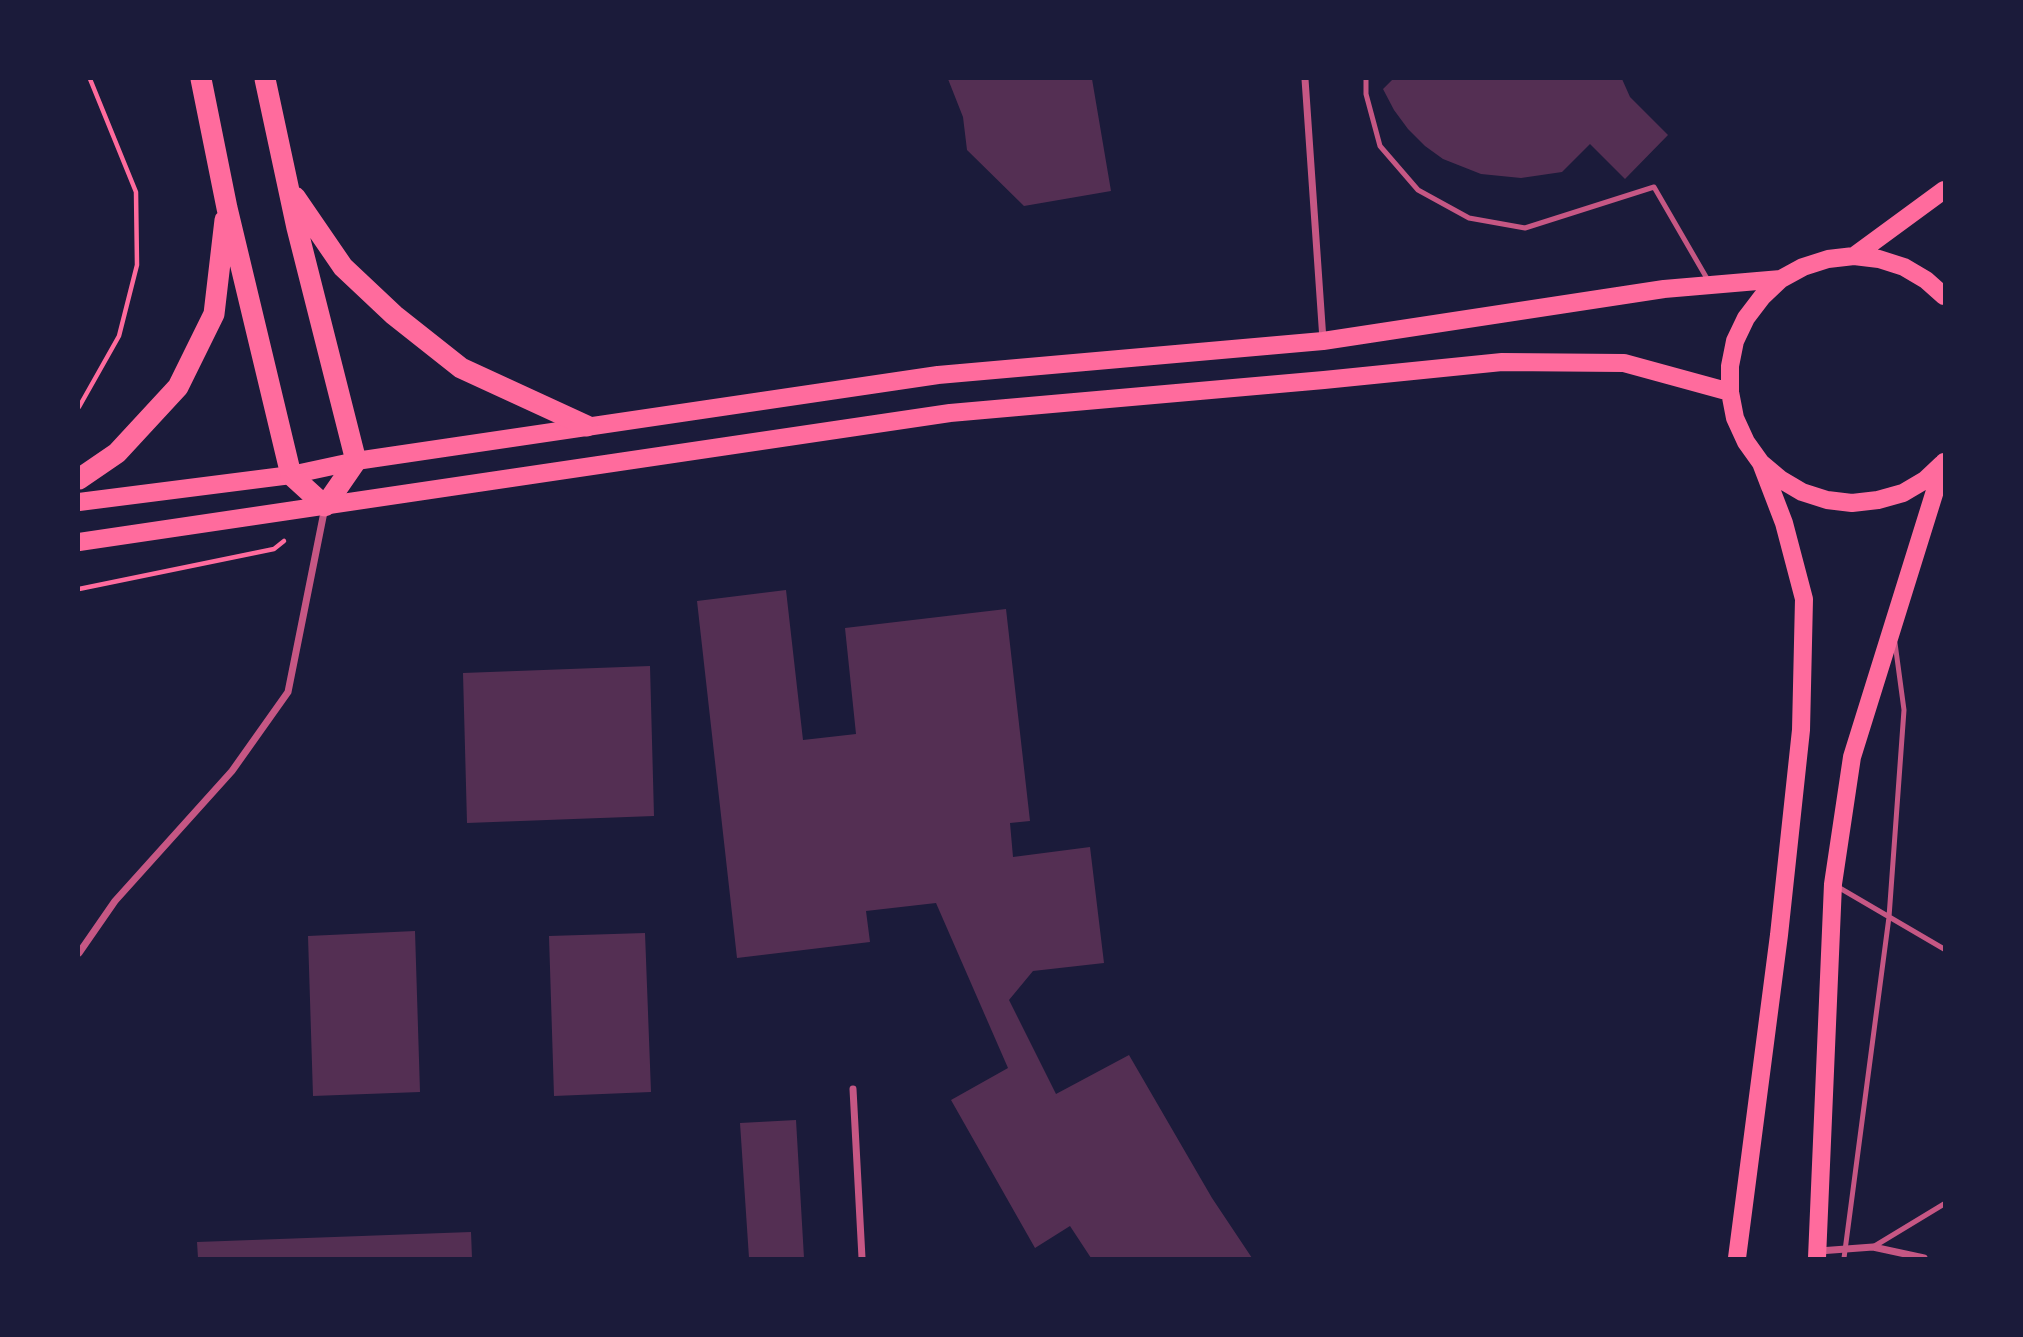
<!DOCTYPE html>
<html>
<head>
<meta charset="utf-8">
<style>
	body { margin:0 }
	#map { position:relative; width:2023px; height:1337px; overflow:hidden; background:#1b1b3a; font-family:Literata,serif }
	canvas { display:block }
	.frame { position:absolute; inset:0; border:80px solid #1b1b3a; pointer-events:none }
</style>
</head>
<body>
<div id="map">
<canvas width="2023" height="1337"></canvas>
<div class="frame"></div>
</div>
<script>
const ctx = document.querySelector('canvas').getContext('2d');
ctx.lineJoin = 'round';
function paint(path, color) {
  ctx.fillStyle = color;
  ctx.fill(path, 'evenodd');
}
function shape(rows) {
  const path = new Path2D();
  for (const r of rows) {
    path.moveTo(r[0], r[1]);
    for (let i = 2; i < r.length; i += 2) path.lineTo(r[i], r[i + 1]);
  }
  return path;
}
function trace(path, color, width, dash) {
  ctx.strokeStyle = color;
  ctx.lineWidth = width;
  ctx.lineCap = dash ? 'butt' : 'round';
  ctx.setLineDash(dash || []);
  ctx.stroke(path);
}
const building = shape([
	[948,79,1092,79,1111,191,1024,206,967,150,963,117],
	[1393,79,1622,79,1630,97,1668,135,1625,179,1590,144,1562,172,1521,178,1481,174,1443,159,1425,146,1408,129,1394,110,1383,89],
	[786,590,803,740,856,734,845,628,1006,609,1030,821,1010,823,1013,857,1090,847,1104,963,1033,971,1009,1000,1056,1094,1129,1055,1212,1198,1252,1258,1091,1258,1070,1226,1035,1248,951,1100,1008,1068,936,903,866,911,870,942,737,958,697,601],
	[650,666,654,816,467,823,463,673],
	[415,931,420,1092,313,1096,308,936],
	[645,933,651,1092,554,1096,549,936],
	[796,1120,804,1258,749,1258,740,1123],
	[471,1232,472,1258,198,1258,197,1242]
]);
const path = shape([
	[79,407,119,336,137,265,136,192,90,79],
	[79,589,274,549,284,541]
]);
const service = shape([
	[1366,79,1366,94,1380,146,1418,190,1469,218,1525,228,1654,187,1709,282],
	[1838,887,1944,949],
	[1873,1247,1944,1204],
	[1844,1258,1889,917,1904,710,1895,643]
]);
const minor = shape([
	[1305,79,1323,340],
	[79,953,115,901,232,771,288,692,325,507],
	[853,1089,862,1258],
	[1819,1251,1873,1247,1924,1258]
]);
const primary = shape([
	[1854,256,1944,190],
	[1942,464,1925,480,1903,493,1878,500,1852,503,1827,500,1802,492,1780,479,1761,463,1746,442,1735,418,1730,392,1730,366,1735,341,1746,318,1762,297,1781,279,1803,267,1828,259,1854,256,1879,259,1904,267,1926,280,1944,296],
	[79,502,291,475,356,461,938,375,1323,341,1664,289,1781,279],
	[79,542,950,413,1324,380,1502,362,1624,363,1730,392],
	[1737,1258,1779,935,1801,730,1804,599,1784,523,1761,463],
	[1817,1258,1833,884,1852,757,1944,462]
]);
const motorway = shape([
	[201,79,227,208,291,475,325,506,356,461,297,228,265,79],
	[295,197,343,267,394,315,461,368,587,426],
	[79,479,117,453,178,387,214,314,225,220]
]);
paint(building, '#542f53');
trace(path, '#ff6b9d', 4.5);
trace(service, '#c65784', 5);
trace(minor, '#c65784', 7);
trace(primary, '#ff6b9d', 18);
trace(motorway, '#ff6b9d', 21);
</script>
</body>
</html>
